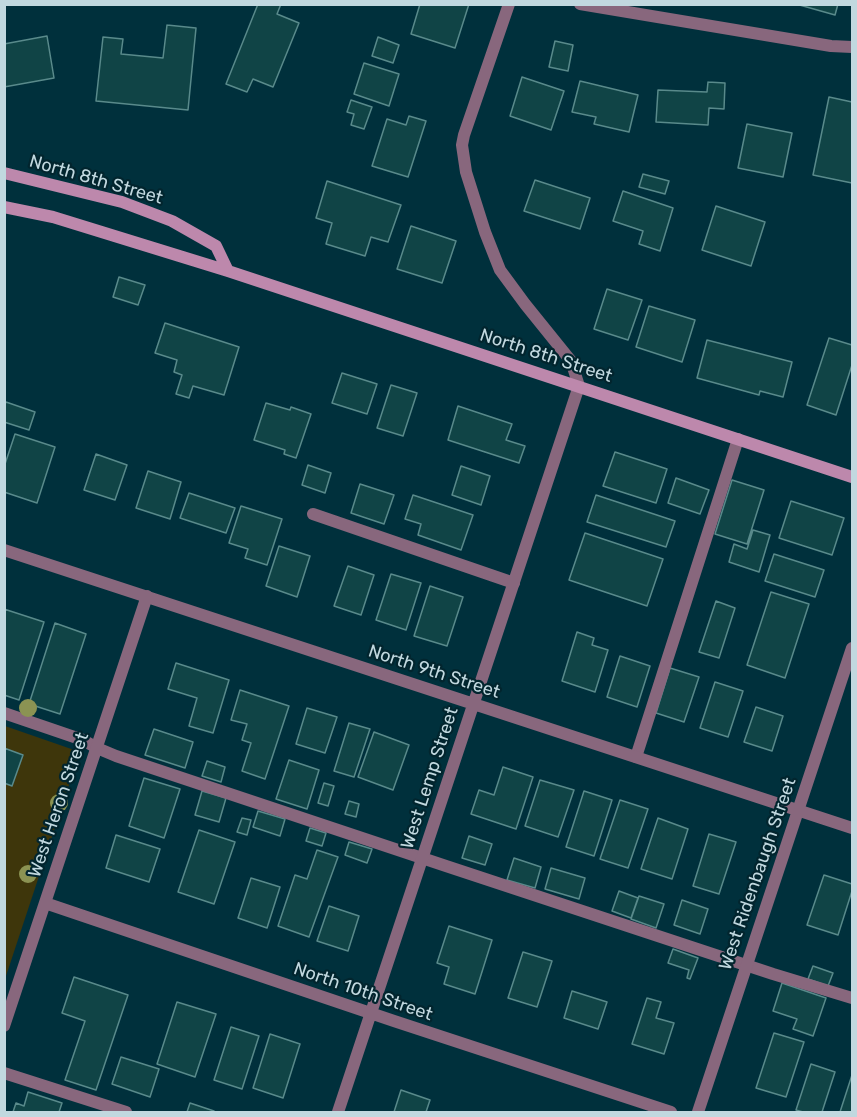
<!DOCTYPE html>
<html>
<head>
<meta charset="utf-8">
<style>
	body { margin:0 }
	#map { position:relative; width:857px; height:1117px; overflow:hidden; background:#00303c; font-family:Rubik,sans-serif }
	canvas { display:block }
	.frame { position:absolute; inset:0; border:6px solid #c1d8df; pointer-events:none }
</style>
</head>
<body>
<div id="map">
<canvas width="857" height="1117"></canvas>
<div class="frame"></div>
</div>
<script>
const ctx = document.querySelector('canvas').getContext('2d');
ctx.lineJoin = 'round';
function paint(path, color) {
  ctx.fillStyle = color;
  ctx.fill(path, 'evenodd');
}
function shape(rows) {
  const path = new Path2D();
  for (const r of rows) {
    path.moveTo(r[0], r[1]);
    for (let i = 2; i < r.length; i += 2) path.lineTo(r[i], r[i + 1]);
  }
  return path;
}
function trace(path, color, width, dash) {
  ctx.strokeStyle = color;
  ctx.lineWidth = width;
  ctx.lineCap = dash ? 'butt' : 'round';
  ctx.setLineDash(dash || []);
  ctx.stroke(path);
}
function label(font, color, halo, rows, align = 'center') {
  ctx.font = font + ' Rubik,sans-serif';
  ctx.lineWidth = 4.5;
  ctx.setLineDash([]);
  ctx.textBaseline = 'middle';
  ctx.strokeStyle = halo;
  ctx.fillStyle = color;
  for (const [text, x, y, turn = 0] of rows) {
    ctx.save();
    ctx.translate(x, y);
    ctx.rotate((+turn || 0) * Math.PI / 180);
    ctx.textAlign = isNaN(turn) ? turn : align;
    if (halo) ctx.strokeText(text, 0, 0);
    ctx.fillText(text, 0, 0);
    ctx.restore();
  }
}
const green = shape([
	[5,726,80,752,5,979]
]);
const building = shape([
	[258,4,281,4,277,14,299,23,273,87,253,79,247,92,226,84,258,4],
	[420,4,469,4,455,48,411,34,420,4],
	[796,4,838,4,835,15,796,4],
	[167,25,196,28,188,110,96,101,103,37,123,39,121,54,163,58,167,25],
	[47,36,54,78,4,87,4,44,47,36],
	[378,37,399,45,393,63,372,56,378,37],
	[555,41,573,45,568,71,549,67,555,41],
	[364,63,399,74,389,106,354,94,364,63],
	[522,77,564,91,551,130,510,116,522,77],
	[580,81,638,95,629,132,594,124,596,117,572,112,580,81],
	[708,82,725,83,724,109,709,108,708,125,656,122,658,90,707,92,708,82],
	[829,97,852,102,852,183,813,175,829,97],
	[351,100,372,107,364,129,351,125,354,114,347,112,351,100],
	[409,116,426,121,408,177,372,166,387,119,406,125,409,116],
	[747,124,792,133,783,177,738,168,747,124],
	[643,174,669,181,665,194,639,187,643,174],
	[535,180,590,198,580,229,524,211,535,180],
	[327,181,401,205,388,242,371,237,365,256,326,244,332,223,316,218,327,181],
	[623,191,673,208,660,251,639,244,643,231,613,221,623,191],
	[716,206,765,222,751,266,702,250,716,206],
	[411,226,456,241,442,283,397,269,411,226],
	[119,277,145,285,138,305,113,297,119,277],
	[607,289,642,300,628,340,594,329,607,289],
	[649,306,695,320,682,362,636,347,649,306],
	[165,323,239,347,224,395,193,386,189,398,176,394,182,375,174,372,177,360,155,353,165,323],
	[829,338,852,345,852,365,836,415,807,405,829,338],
	[707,340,792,362,783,397,760,391,759,395,697,378,707,340],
	[342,373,377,384,367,414,332,403,342,373],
	[391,385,417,393,403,436,377,428,391,385],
	[6,402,35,412,29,430,4,422,4,407,6,402],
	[266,403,290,410,291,407,311,414,296,458,284,454,285,450,254,440,266,403],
	[458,406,512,424,506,440,525,446,519,463,448,440,458,406],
	[15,434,55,447,37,503,4,492,4,467,15,434],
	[615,452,667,469,656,503,603,486,615,452],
	[96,454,127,465,115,500,84,490,96,454],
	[308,465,331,473,325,493,302,485,308,465],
	[461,466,490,476,481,505,452,495,461,466],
	[148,471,181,482,170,519,136,508,148,471],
	[676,478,709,490,700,514,668,503,676,478],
	[732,480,764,490,747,544,715,534,732,480],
	[360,484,394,495,384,524,351,513,360,484],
	[189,493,235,508,226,533,180,518,189,493],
	[413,495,473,515,461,550,418,535,421,524,405,519,413,495],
	[596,495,675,521,666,547,587,522,596,495],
	[791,501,844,518,832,555,779,538,791,501],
	[241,506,282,519,267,565,245,558,248,549,229,543,241,506],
	[753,530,770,535,759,572,729,562,734,544,747,549,753,530],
	[585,533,663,559,647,606,569,580,585,533],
	[279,546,310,556,297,597,266,586,279,546],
	[774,554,824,570,815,597,765,581,774,554],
	[348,566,374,575,361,615,334,606,348,566],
	[391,574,421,583,406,630,376,620,391,574],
	[430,586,463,597,447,646,414,636,430,586],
	[771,592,809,604,785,678,747,665,771,592],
	[716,601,735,608,719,658,699,652,716,601],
	[4,609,44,622,19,700,4,695,4,609],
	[55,623,86,634,60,714,29,704,55,623],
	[577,632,594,638,592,645,608,650,595,692,562,681,577,632],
	[620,656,650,666,637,707,607,697,620,656],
	[176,663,229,680,213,733,189,726,197,698,168,689,176,663],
	[670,668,699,677,684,722,656,713,670,668],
	[715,682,743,691,728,737,700,728,715,682],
	[240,690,289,706,265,779,242,771,251,743,242,740,247,724,231,720,240,690],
	[756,707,783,716,772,751,744,742,756,707],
	[307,708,337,717,325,753,296,744,307,708],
	[349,723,370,729,354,777,334,771,349,723],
	[154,729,193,742,185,768,145,755,154,729],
	[374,732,409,745,393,790,358,777,374,732],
	[4,748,23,755,12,786,4,783,4,748],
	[289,760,319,770,307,809,276,799,289,760],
	[207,761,225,767,221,782,202,776,207,761],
	[503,767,533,777,516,829,471,814,479,790,494,795,503,767],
	[144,778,180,789,164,838,129,826,144,778],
	[540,780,574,790,558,837,525,826,540,780],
	[324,783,334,786,328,806,318,803,324,783],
	[202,791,226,798,219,822,195,815,202,791],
	[584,791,612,800,594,856,566,847,584,791],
	[620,800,648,809,628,868,600,859,620,800],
	[349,801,359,804,356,817,345,814,349,801],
	[258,811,285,819,280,836,253,827,258,811],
	[242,818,251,820,247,835,237,832,242,818],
	[658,818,688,829,672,879,641,869,658,818],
	[310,828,326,833,322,846,306,841,310,828],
	[199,830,235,842,214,904,178,892,199,830],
	[709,834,736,842,719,894,693,886,709,834],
	[116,835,160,849,149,882,106,868,116,835],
	[469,836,492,844,485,865,462,858,469,836],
	[349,842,372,849,367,863,345,855,349,842],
	[317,850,338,857,309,937,278,926,295,875,307,879,317,850],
	[514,858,541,867,535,888,507,880,514,858],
	[551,868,585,878,579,899,545,889,551,868],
	[824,875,852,884,852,891,838,935,807,925,824,875],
	[251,878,280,887,267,928,238,918,251,878],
	[619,891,638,898,631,918,612,911,619,891],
	[639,896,664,904,656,928,631,919,639,896],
	[682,900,708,909,700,934,674,925,682,900],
	[329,906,359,916,348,951,317,941,329,906],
	[449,926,492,940,475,994,444,984,449,967,437,963,449,926],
	[673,949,698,958,690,979,687,978,689,970,668,963,673,949],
	[523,952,552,961,537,1007,508,998,523,952],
	[813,966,833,973,828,986,808,979,813,966],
	[74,977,128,995,96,1090,65,1080,85,1021,62,1013,74,977],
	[782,983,826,998,813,1036,793,1029,797,1019,773,1011,782,983],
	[572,991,607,1002,598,1029,564,1018,572,991],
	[647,998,661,1002,656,1018,674,1023,664,1054,632,1044,647,998],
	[177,1002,216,1014,195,1077,157,1064,177,1002],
	[231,1027,259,1036,242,1089,214,1080,231,1027],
	[774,1033,804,1042,786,1097,756,1088,774,1033],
	[270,1034,300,1044,283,1098,253,1088,270,1034],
	[121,1057,159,1069,150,1097,112,1084,121,1057],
	[811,1064,835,1072,822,1112,803,1112,796,1110,811,1064],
	[852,1075,852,1112,840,1112,852,1075],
	[401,1090,430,1100,426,1112,394,1112,401,1090],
	[28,1092,62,1103,59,1112,13,1112,16,1103,24,1106,28,1092],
	[190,1103,214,1111,213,1112,187,1112,190,1103]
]);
const lane = shape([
	[313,514,514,583],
	[4,713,83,740,97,748,116,756,446,866,773,974,852,998],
	[636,757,738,439],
	[4,1073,126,1112]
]);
const street = shape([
	[580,4,831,46,852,47],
	[4,550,852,828],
	[45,903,394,1021,671,1112],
	[4,1026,147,596],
	[338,1112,579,386,571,361,525,304,500,270,485,232,466,172,462,145,464,135,509,4],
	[698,1112,852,648]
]);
const secondary = shape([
	[4,173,122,202,172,221,216,246,228,271],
	[4,207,53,217,228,271,852,477]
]);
const trees = [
	[28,708],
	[59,803],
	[28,874]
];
const streetNames = [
	["North 8th Street",96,180,16],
	["North 8th Street",546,356,18],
	["North 9th Street",434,672,18],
	["West Lemp Street",430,778,-72],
	["West Heron Street",59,805,-71],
	["West Ridenbaugh Street",758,874,-71],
	["North 10th Street",363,992,19]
];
paint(green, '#3e360b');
paint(building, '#104446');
trace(building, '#598a8b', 1.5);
trace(lane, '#88677d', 12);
trace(street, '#88677d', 12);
trace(secondary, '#bd88ac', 12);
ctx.fillStyle = '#8b9353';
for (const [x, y] of trees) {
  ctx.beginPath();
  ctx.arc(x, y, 9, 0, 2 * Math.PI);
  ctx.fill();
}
label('18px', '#c1d8df', '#02252e', streetNames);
</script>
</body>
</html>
